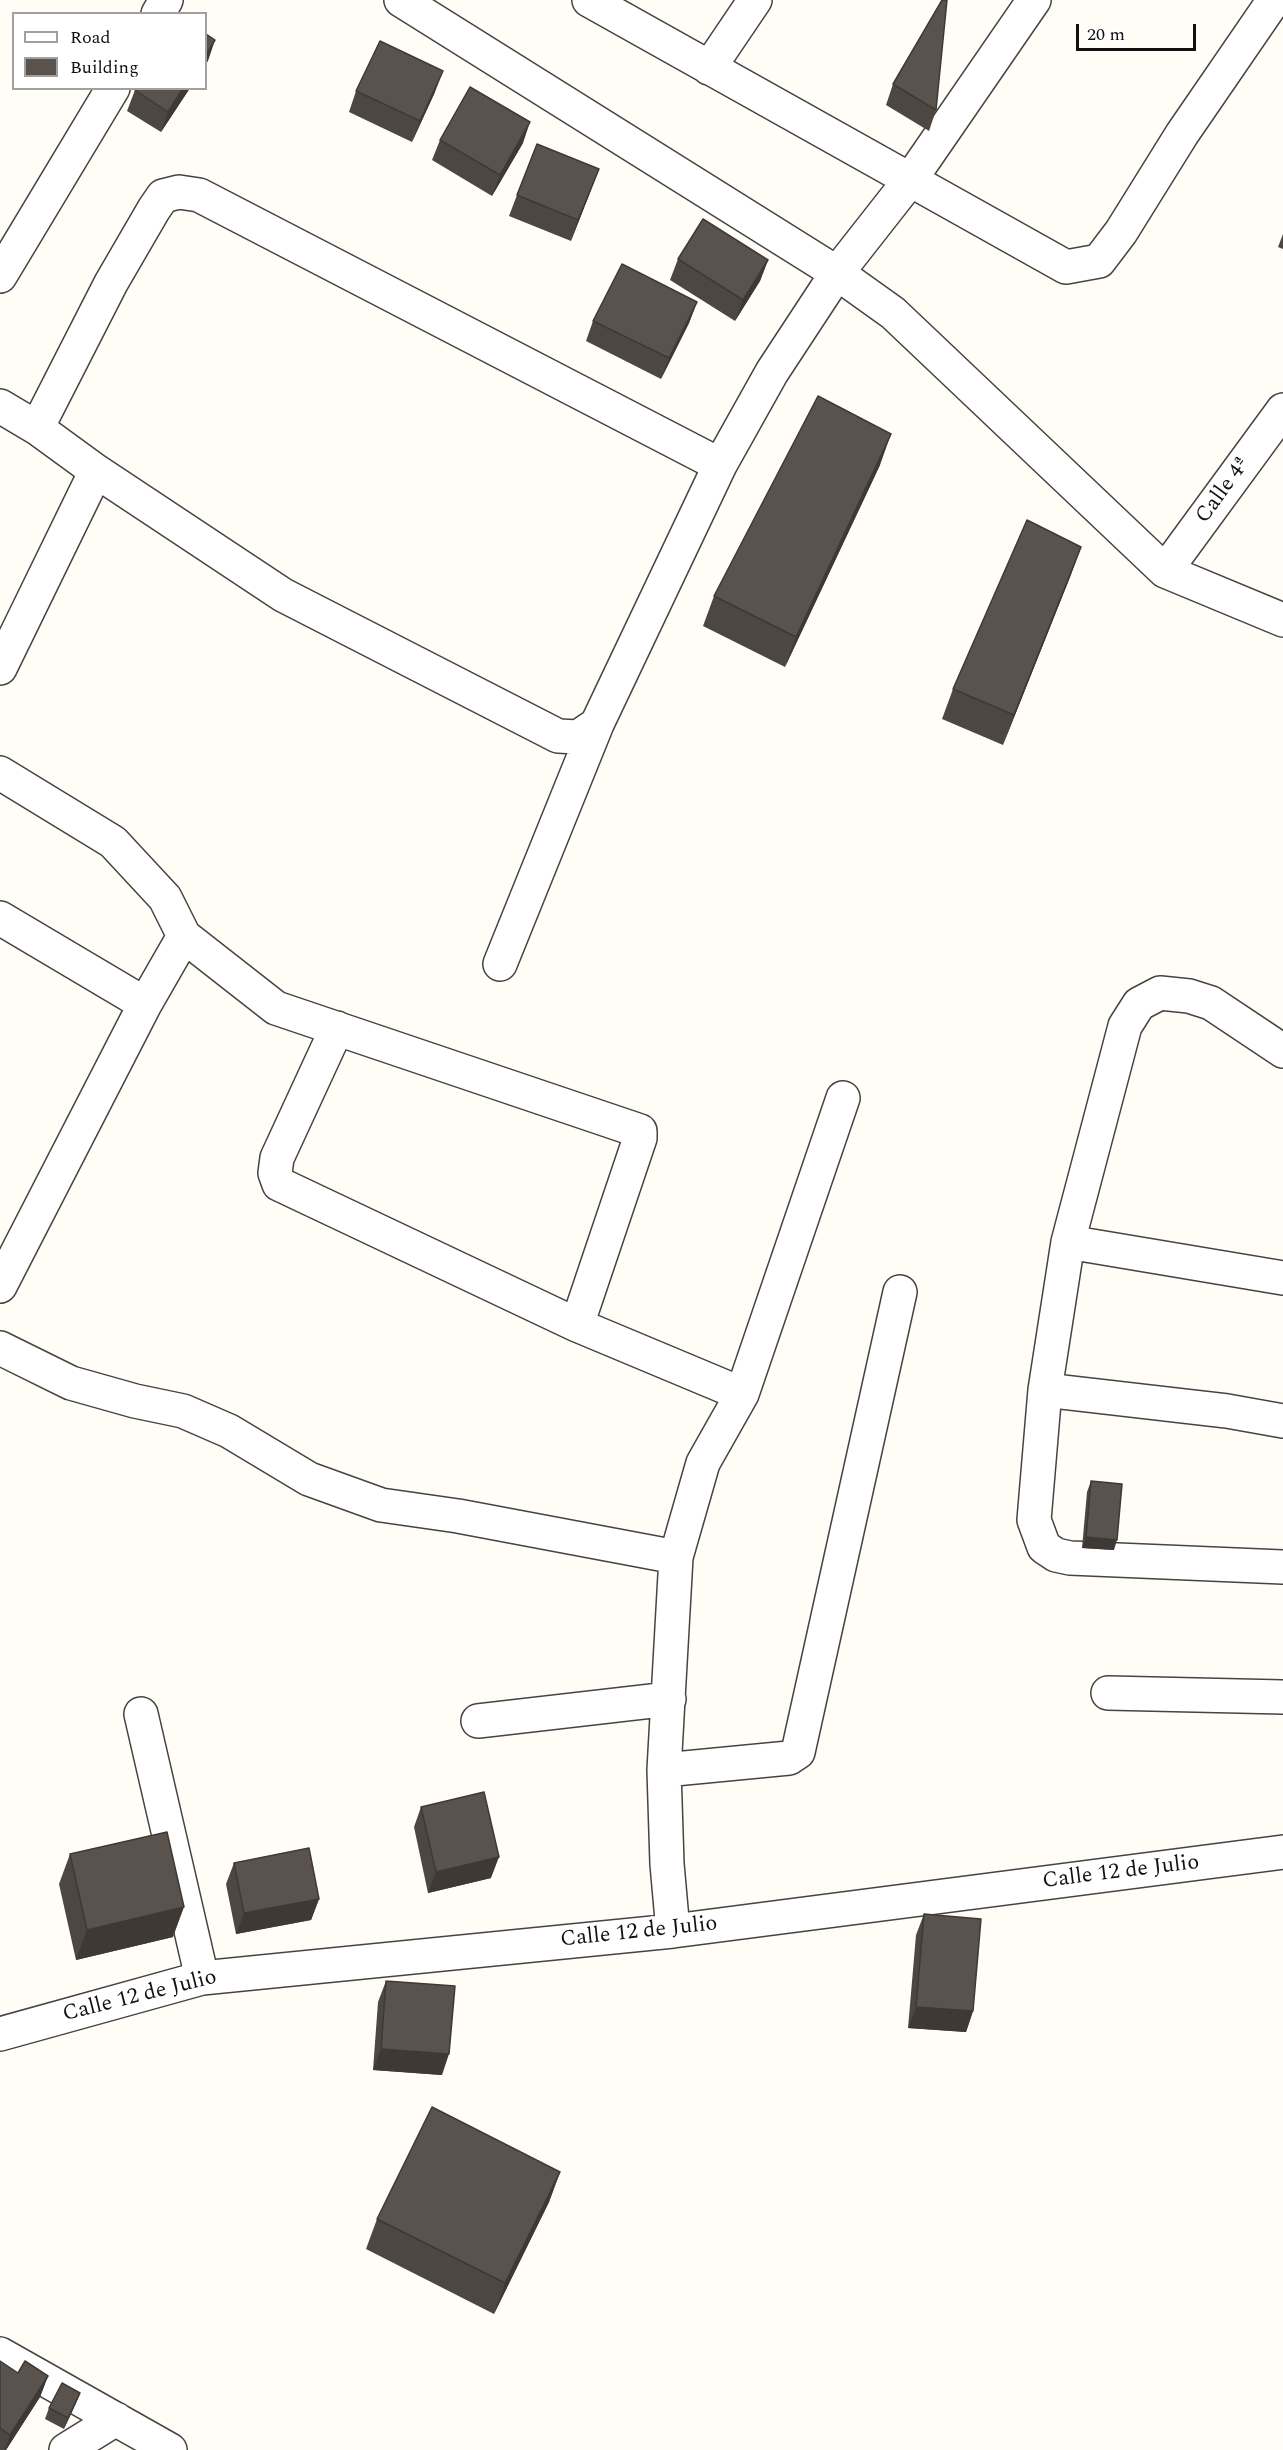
<!DOCTYPE html>
<html>
<head>
<meta charset="utf-8">
<style>
	body { margin:0 }
	#map { position:relative; width:1283px; height:2450px; overflow:hidden; background:#fffdf5; font-family:Spectral,serif }
	canvas { display:block }
	.legend { position:absolute; left:12px; top:12px; width:195px; height:78px; box-sizing:border-box; background:#fff; border:2px solid #a0a0a0; margin:0; padding:8px 10px; list-style:none; font-size:18px; color:#111 }
	.legend li { display:flex; align-items:center; gap:12px; height:30px }
	.legend b { width:30px; border:2px solid #a0a0a0 }
	.scale { position:absolute; left:1076px; top:24px; width:120px; height:27px; box-sizing:border-box; border:3px solid #111; border-top:0; padding-left:8px; font-size:18px; line-height:21px; white-space:nowrap; color:#111; -webkit-text-stroke:4px #fff; paint-order:stroke }
</style>
</head>
<body>
<div id="map">
<canvas width="1283" height="2450"></canvas>
<ul class="legend">
<li><b style="height:8px;background:#fff"></b>Road</li>
<li><b style="height:16px;background:#5a524d"></b>Building</li>
</ul>
<div class="scale">20 m</div>
</div>
<script>
const ctx = document.querySelector('canvas').getContext('2d');
ctx.lineJoin = 'round';
function shape(rows) {
  const path = new Path2D();
  for (const r of rows) {
    path.moveTo(r[0], r[1]);
    for (let i = 2; i < r.length; i += 2) path.lineTo(r[i], r[i + 1]);
  }
  return path;
}
function trace(path, color, width, dash) {
  ctx.strokeStyle = color;
  ctx.lineWidth = width;
  ctx.lineCap = dash ? 'butt' : 'round';
  ctx.setLineDash(dash || []);
  ctx.stroke(path);
}
function paint(path, color) {
  ctx.fillStyle = color;
  ctx.fill(path, 'evenodd');
}
function label(font, color, halo, rows, align = 'center') {
  ctx.font = font + ' Spectral,serif';
  ctx.lineWidth = 6;
  ctx.setLineDash([]);
  ctx.textBaseline = 'middle';
  ctx.strokeStyle = halo;
  ctx.fillStyle = color;
  for (const [text, x, y, turn = 0] of rows) {
    ctx.save();
    ctx.translate(x, y);
    ctx.rotate((+turn || 0) * Math.PI / 180);
    ctx.textAlign = isNaN(turn) ? turn : align;
    if (halo) ctx.strokeText(text, 0, 0);
    ctx.fillText(text, 0, 0);
    ctx.restore();
  }
}
const minor = shape([
	[401,0,837,273,893,313,1165,571,1283,620],
	[589,0,1066,267,1099,261,1121,232,1182,134,1274,0],
	[158,14,166,0],
	[709,68,755,0],
	[0,276,113,88],
	[0,406,37,428,96,471,283,595,558,736,578,737,597,724,720,465,772,372,837,273,910,180,1034,0],
	[37,428,111,283,154,209,163,196,179,192,199,195,720,465],
	[1165,571,1283,410],
	[0,668,96,471],
	[0,773,113,842,165,898,184,936,276,1008,640,1131,640,1138,577,1325],
	[0,918,145,1004],
	[500,964,597,724],
	[337,1028,277,1158,275,1173,279,1184,577,1325,742,1394],
	[1283,1051,1211,1003,1189,996,1160,993,1139,1004,1125,1026,1068,1242,1045,1390,1034,1520,1044,1547,1056,1555,1070,1558,1283,1567],
	[1068,1242,1283,1278],
	[0,1286,145,1004,184,936],
	[0,1348,71,1383,135,1401,183,1411,229,1431,309,1479,381,1505,458,1516,676,1557],
	[1045,1390,1227,1411,1283,1421],
	[1108,1693,1283,1697],
	[141,1714,202,1978],
	[478,1721,669,1699],
	[664,1770,789,1758,798,1752,900,1292],
	[673,1931,667,1864,664,1770,676,1557,703,1463,742,1394,843,1098],
	[0,2034,202,1978,673,1931,1283,1852],
	[0,2354,170,2450],
	[66,2450,116,2419]
]);
const wall = shape([
	[893,84,936,110,929,131,886,105],
	[190,88,161,132,127,111,135,90],
	[356,91,435,92,412,142,349,112],
	[440,140,523,143,492,196,432,160],
	[591,190,571,241,509,216,517,195],
	[1283,234,1283,249,1278,247],
	[678,259,768,260,760,281,735,321,670,280],
	[697,302,689,323,661,379,586,341,593,321],
	[880,465,785,667,703,626,714,596],
	[1081,547,1070,577,1003,745,942,719,953,689],
	[1091,1481,1114,1550,1082,1548,1087,1492],
	[421,1807,491,1878,428,1893,414,1827],
	[70,1854,173,1937,76,1960,59,1884],
	[234,1863,319,1899,311,1920,236,1934,226,1884],
	[924,1914,973,2011,966,2032,908,2028,916,1935],
	[386,1981,442,2075,373,2070,378,2002],
	[560,2172,549,2202,494,2314,366,2249,377,2219],
	[0,2361,18,2373,48,2376,40,2397,6,2450,0,2450],
	[80,2393,76,2403,64,2429,45,2419,49,2408]
]);
const shadedWall = shape([
	[215,40,208,61,206,64,206,55],
	[443,71,435,92,412,142,420,121],
	[183,88,190,88,161,132,168,112],
	[530,122,523,143,492,196,500,175],
	[599,169,591,190,571,241,578,220],
	[768,260,760,281,735,321,743,300],
	[697,302,689,323,661,379,669,358],
	[891,434,880,465,785,667,796,637],
	[1081,547,1070,577,1003,745,1014,715],
	[1086,1537,1117,1540,1114,1550,1082,1548],
	[499,1857,491,1878,428,1893,436,1872],
	[319,1899,311,1920,236,1934,244,1913],
	[184,1907,173,1937,76,1960,87,1930],
	[916,2007,973,2011,966,2032,908,2028],
	[381,2049,449,2054,442,2075,373,2070],
	[560,2172,549,2202,494,2314,505,2283],
	[48,2376,40,2397,6,2450,5,2450,10,2435],
	[80,2393,76,2403,64,2429,68,2418]
]);
const building = shape([
	[942,0,947,0,936,110,893,84,942,0],
	[206,34,215,40,206,55,206,34],
	[380,41,443,71,420,121,356,91,380,41],
	[470,87,530,122,500,175,440,140,470,87],
	[135,88,183,88,168,112,135,90,135,88],
	[537,144,599,169,578,220,517,195,537,144],
	[703,219,768,260,743,300,678,259,703,219],
	[622,264,697,302,669,358,593,321,622,264],
	[818,396,891,434,796,637,714,596,818,396],
	[1027,520,1081,547,1014,715,953,689,1027,520],
	[1091,1481,1122,1484,1117,1540,1086,1537,1091,1481],
	[484,1792,499,1857,436,1872,421,1807,484,1792],
	[167,1832,184,1907,87,1930,70,1854,167,1832],
	[309,1848,319,1899,244,1913,234,1863,309,1848],
	[924,1914,981,1919,973,2011,916,2007,924,1914],
	[386,1981,455,1986,449,2054,381,2049,386,1981],
	[432,2107,560,2172,505,2283,377,2219,432,2107],
	[0,2361,18,2373,25,2361,48,2376,10,2435,0,2428,0,2361],
	[62,2383,80,2393,68,2418,49,2408,62,2383]
]);
const streetNames = [
	["Calle 4ª",1224,491,-54],
	["Calle 12 de Julio",1121,1873,-7],
	["Calle 12 de Julio",639,1933,-6],
	["Calle 12 de Julio",140,1997,-14]
];
trace(minor, '#444', 36);
trace(minor, '#fff', 33);
paint(wall, '#4d4742');
paint(shadedWall, '#3f3936');
paint(building, '#5a524d');
trace(building, '#3f3936', 1.5);
label('22px', '#111', '#fff', streetNames);
</script>
</body>
</html>
